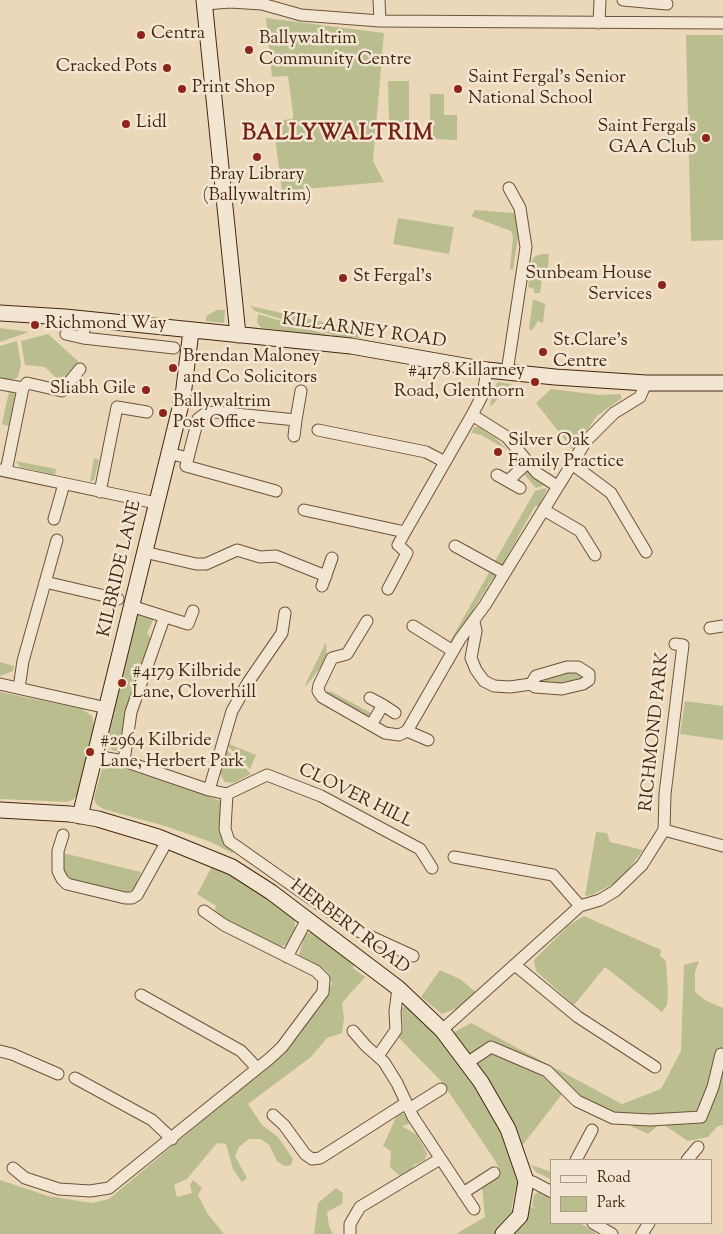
<!DOCTYPE html>
<html>
<head>
<meta charset="utf-8">
<style>
	body { margin:0 }
	#map { position:relative; width:723px; height:1234px; overflow:hidden; background:#ebd8b9; font-family:"Sorts Mill Goudy",serif }
	canvas { display:block }
	.legend { position:absolute; left:550px; top:1159px; width:162px; height:65px; box-sizing:border-box; background:#f2e6d2; border:1px solid #ad9984; margin:0; padding:6px 9px; list-style:none; font-size:15px; color:#45260f }
	.legend li { display:flex; align-items:center; gap:10px; height:25px }
	.legend b { width:25px; border:1px solid #ad9984 }
</style>
</head>
<body>
<div id="map">
<canvas width="723" height="1234"></canvas>
<ul class="legend">
<li><b style="height:6px;background:#f2e6d2"></b>Road</li>
<li><b style="height:14px;background:#babe8e"></b>Park</li>
</ul>
</div>
<script>
const ctx = document.querySelector('canvas').getContext('2d');
ctx.lineJoin = 'round';
function paint(path, color) {
  ctx.fillStyle = color;
  ctx.fill(path, 'evenodd');
}
function shape(rows) {
  const path = new Path2D();
  for (const r of rows) {
    path.moveTo(r[0], r[1]);
    for (let i = 2; i < r.length; i += 2) path.lineTo(r[i], r[i + 1]);
  }
  return path;
}
function trace(path, color, width, dash) {
  ctx.strokeStyle = color;
  ctx.lineWidth = width;
  ctx.lineCap = dash ? 'butt' : 'round';
  ctx.setLineDash(dash || []);
  ctx.stroke(path);
}
function label(font, color, halo, rows, align = 'center') {
  ctx.font = font + ' "Sorts Mill Goudy",serif';
  ctx.lineWidth = 5;
  ctx.setLineDash([]);
  ctx.textBaseline = 'middle';
  ctx.strokeStyle = halo;
  ctx.fillStyle = color;
  for (const [text, x, y, turn = 0] of rows) {
    ctx.save();
    ctx.translate(x, y);
    ctx.rotate((+turn || 0) * Math.PI / 180);
    ctx.textAlign = isNaN(turn) ? turn : align;
    if (halo) ctx.strokeText(text, 0, 0);
    ctx.fillText(text, 0, 0);
    ctx.restore();
  }
}
const green = shape([
	[266,18,384,33,373,161,384,182,282,191,273,121,293,119,293,113,288,76,272,77],
	[686,35,723,35,723,240,691,241],
	[388,81,409,81,409,122,389,122],
	[430,94,444,94,444,115,457,115,457,140,430,139],
	[475,210,514,213,519,230,513,270,510,269,513,237,511,231,471,216],
	[398,218,454,227,449,254,393,244],
	[542,254,549,254,547,278,542,278,540,293,534,293,534,289,528,287,532,260,535,256],
	[533,299,545,304,543,323,538,321,532,330,529,329],
	[250,306,364,331,363,335,361,338,336,336,255,311],
	[217,310,225,310,224,323,206,321,206,316],
	[258,314,326,334,326,335,262,328,257,323],
	[0,328,29,332,0,342],
	[48,334,79,362,63,385,45,367,25,365,21,341],
	[17,341,21,364,18,377,9,382,0,380,0,346],
	[498,382,512,384,490,407,493,389],
	[551,389,600,395,620,394,622,398,597,416,573,450,536,403],
	[9,391,15,394,9,426,2,424],
	[474,427,478,427,494,437,508,450,481,435,473,433,471,434],
	[94,458,99,460,94,480,90,482],
	[15,461,56,469,55,475,20,467],
	[525,469,531,475,546,485,536,488,522,472],
	[545,488,547,489,539,506,535,506,508,555,509,559,502,566,494,563,535,491],
	[491,569,497,575,496,579,493,578,451,646,448,645],
	[139,611,155,616,147,633,152,640,120,752,112,750,108,744,108,733],
	[326,642,327,659,306,686,305,685],
	[0,662,14,666,13,671,0,676],
	[566,672,580,674,582,679,573,684,538,682],
	[325,691,332,692,371,713,370,719],
	[0,692,82,709,92,716,94,725,78,794,74,799,68,802,0,799],
	[685,701,723,706,723,740,680,734],
	[229,744,256,755,250,769,233,752,228,746],
	[226,749,251,774,233,783,225,782,220,774],
	[104,762,204,794,220,801,223,808,221,835,225,843,234,851,232,853,211,842,165,826,103,809,96,804,94,798],
	[596,832,607,833,610,842,643,850,625,874,611,885,592,895,585,896],
	[63,853,141,872,134,889,127,893,72,880,67,877,63,869],
	[214,863,295,917,295,929,287,944,280,947,214,914,216,906,197,894],
	[584,916,661,950,660,956,666,961,668,993,667,1005,662,1012,605,967,574,1005,536,971,534,960,569,925],
	[315,931,354,959,353,968,365,977,342,1003,344,1018,342,1033,327,1038,311,1057,248,1104,262,1125,278,1137,293,1159,291,1165,284,1166,277,1161,269,1145,261,1139,249,1139,239,1147,235,1156,247,1178,242,1182,233,1169,226,1144,217,1143,187,1179,174,1185,177,1197,192,1193,190,1185,193,1180,202,1188,198,1195,207,1213,224,1234,0,1234,0,1180,48,1196,92,1203,109,1199,280,1056,332,984,329,974,324,969,299,955,305,934],
	[699,961,695,972,695,992,705,1000,723,1008,723,1125,718,1126,708,1137,688,1141,661,1123,648,1134,562,1094,512,1159,517,1182,511,1210,523,1210,530,1206,535,1209,532,1205,534,1195,538,1192,552,1198,552,1223,580,1223,597,1234,456,1234,485,1217,482,1186,500,1173,496,1162,442,1082,398,1037,403,1031,402,1008,408,1004,451,1034,471,1023,622,1104,661,1089,681,1051,684,965],
	[440,970,460,979,477,993,457,1008,442,1014,421,997],
	[398,1113,406,1115,409,1124,402,1126,417,1135,427,1153,425,1160,414,1165,409,1172,402,1178,390,1167,391,1151,383,1146],
	[531,1165,552,1172,552,1180,536,1172],
	[336,1188,343,1193,342,1204,327,1212,329,1226,333,1234,314,1234,318,1203]
]);
const street = shape([
	[379,0,380,21],
	[623,0,667,4],
	[205,4,230,2,262,4,301,15,380,21,723,23],
	[599,23,600,0],
	[66,334,83,338,85,320],
	[83,338,174,348],
	[487,370,483,394,472,415,507,437,537,473,557,486],
	[507,372,526,247,520,208,509,188],
	[0,384,23,388],
	[318,430,426,452,445,462],
	[294,436,296,420],
	[168,453,188,458,198,419,206,413,216,412,296,420,301,391],
	[188,458,186,466,276,491],
	[572,464,611,493,646,552],
	[0,470,156,503],
	[6,471,23,388,27,383,62,391,80,369],
	[497,475,520,488],
	[508,481,527,463],
	[100,492,117,407,147,412],
	[304,510,405,532,472,415],
	[544,510,580,531,595,555],
	[54,519,64,484],
	[455,546,504,573],
	[144,552,196,564,206,564,237,550,260,557,276,556,326,576],
	[45,582,118,599],
	[322,586,332,558],
	[388,589,407,553,398,545,405,532],
	[131,606,188,624,193,611],
	[367,621,347,654,332,658,319,685,318,691,322,697,385,733,399,735,407,731,460,639,485,605,586,441,614,413,640,397,646,383],
	[474,622,476,631,471,658,476,670,484,681,494,686,510,687,531,684,535,687,562,689,583,684,589,680,589,674,578,667,567,667,536,676,531,684],
	[413,626,453,651],
	[710,628,723,626],
	[0,684,107,708],
	[19,688,23,661,57,540],
	[370,698,383,705],
	[371,725,383,705,395,713],
	[407,731,428,740],
	[95,756,124,761,209,790,232,711,249,681,282,633,285,613],
	[124,761,131,712,163,621],
	[209,790,227,794,225,829,229,841,354,929,413,956],
	[227,794,267,775,321,796,420,849,432,868],
	[664,830,723,846],
	[63,835,58,851,58,871,62,879,67,884,125,898,132,898,137,895,167,841],
	[454,857,553,875,580,906],
	[287,957,307,919],
	[515,965,578,1017,655,1067],
	[141,995,241,1051,257,1068],
	[442,1030,580,906,600,900,615,891,642,865,664,830,665,794,683,645,675,644],
	[353,1031,366,1046,384,1062,397,1083,413,1117,474,1209],
	[0,1051,12,1054,58,1074],
	[378,1056,396,1030,395,1012,398,988],
	[467,1063,491,1047,547,1071,577,1101,613,1118,650,1120,701,1117,713,1087,721,1054],
	[75,1078,152,1120,172,1139],
	[409,1109,441,1089],
	[273,1115,284,1125,305,1154,312,1159,320,1158,406,1103],
	[576,1160,592,1130],
	[687,1160,698,1147],
	[13,1168,25,1178,59,1189,90,1191,109,1188,269,1059,282,1047,323,992,324,979,316,971,224,925,204,911],
	[526,1181,533,1182,552,1192],
	[463,1193,494,1173],
	[593,1223,612,1234],
	[350,1234,350,1224,360,1207,440,1159],
	[642,1234,649,1223]
]);
const secondary = shape([
	[204,0,238,335],
	[0,313,65,317,351,346,487,370,555,377,646,383,723,383],
	[0,810,70,814,98,819,158,837,232,867,271,892,398,988,442,1030,481,1082,508,1129,526,1181,520,1216,503,1234],
	[80,816,183,396,191,331]
]);
const markers = [
	[141,35,5,"#8f2418"],
	[249,50,5,"#8f2418"],
	[167,68,5,"#8f2418"],
	[182,89,5,"#8f2418"],
	[458,89,5,"#8f2418"],
	[126,124,5,"#8f2418"],
	[706,138,5,"#8f2418"],
	[257,157,5,"#8f2418"],
	[343,278,5,"#8f2418"],
	[662,285,5,"#8f2418"],
	[35,325,5,"#8f2418"],
	[543,352,5,"#8f2418"],
	[173,368,5,"#8f2418"],
	[535,382,5,"#8f2418"],
	[146,390,5,"#8f2418"],
	[163,413,5,"#8f2418"],
	[498,452,5,"#8f2418"],
	[122,683,5,"#8f2418"],
	[90,752,5,"#8f2418"]
];
const poiNames = [
	["Centra",151,35],
	["Ballywaltrim",259,40],
	["Community Centre",259,61],
	["Cracked Pots",157,68,"right"],
	["Saint Fergal's Senior",468,79],
	["National School",468,100],
	["Print Shop",192,89],
	["Lidl",136,124],
	["Saint Fergals",696,128,"right"],
	["GAA Club",696,149,"right"],
	["Bray Library",257,176,"center"],
	["(Ballywaltrim)",257,197,"center"],
	["Sunbeam House",652,275,"right"],
	["Services",652,296,"right"],
	["St Fergal's",353,278],
	["Richmond Way",45,325],
	["St.Clare's",553,342],
	["Centre",553,363],
	["Brendan Maloney",183,358],
	["and Co Solicitors",183,379],
	["#4178 Killarney",525,372,"right"],
	["Road, Glenthorn",525,393,"right"],
	["Sliabh Gile",136,390,"right"],
	["Ballywaltrim",173,403],
	["Post Office",173,424],
	["Silver Oak",508,442],
	["Family Practice",508,463],
	["#4179 Kilbride",132,673],
	["Lane, Cloverhill",132,694],
	["#2964 Kilbride",100,742],
	["Lane, Herbert Park",100,763]
];
const streetNames = [
	["KILLARNEY ROAD",364,332,8],
	["KILBRIDE LANE",121,569,-77],
	["RICHMOND PARK",656,732,-84],
	["CLOVER HILL",355,797,26],
	["HERBERT ROAD",349,928,37]
];
const districtNames = [
	["BALLYWALTRIM",338,135]
];
paint(green, '#babe8e');
trace(street, '#6e523a', 13);
trace(secondary, '#45260f', 17);
trace(street, '#f2e6d2', 11);
trace(secondary, '#f2e6d2', 15);
for (const [x, y, r, color] of markers) {
  const dot = new Path2D();
  dot.arc(x, y, r, 0, 2 * Math.PI);
  ctx.fillStyle = color;
  ctx.fill(dot);
  trace(dot, '#f2e6d2', 2);
}
label('18px', '#45260f', '#f2e6d2', poiNames, 'left');
label('18px', '#45260f', '#f2e6d2', streetNames);
ctx.letterSpacing = '1px';
label('bold 22px', '#7a1f14', '#f2e6d2', districtNames);
ctx.letterSpacing = '0px';
</script>
</body>
</html>
